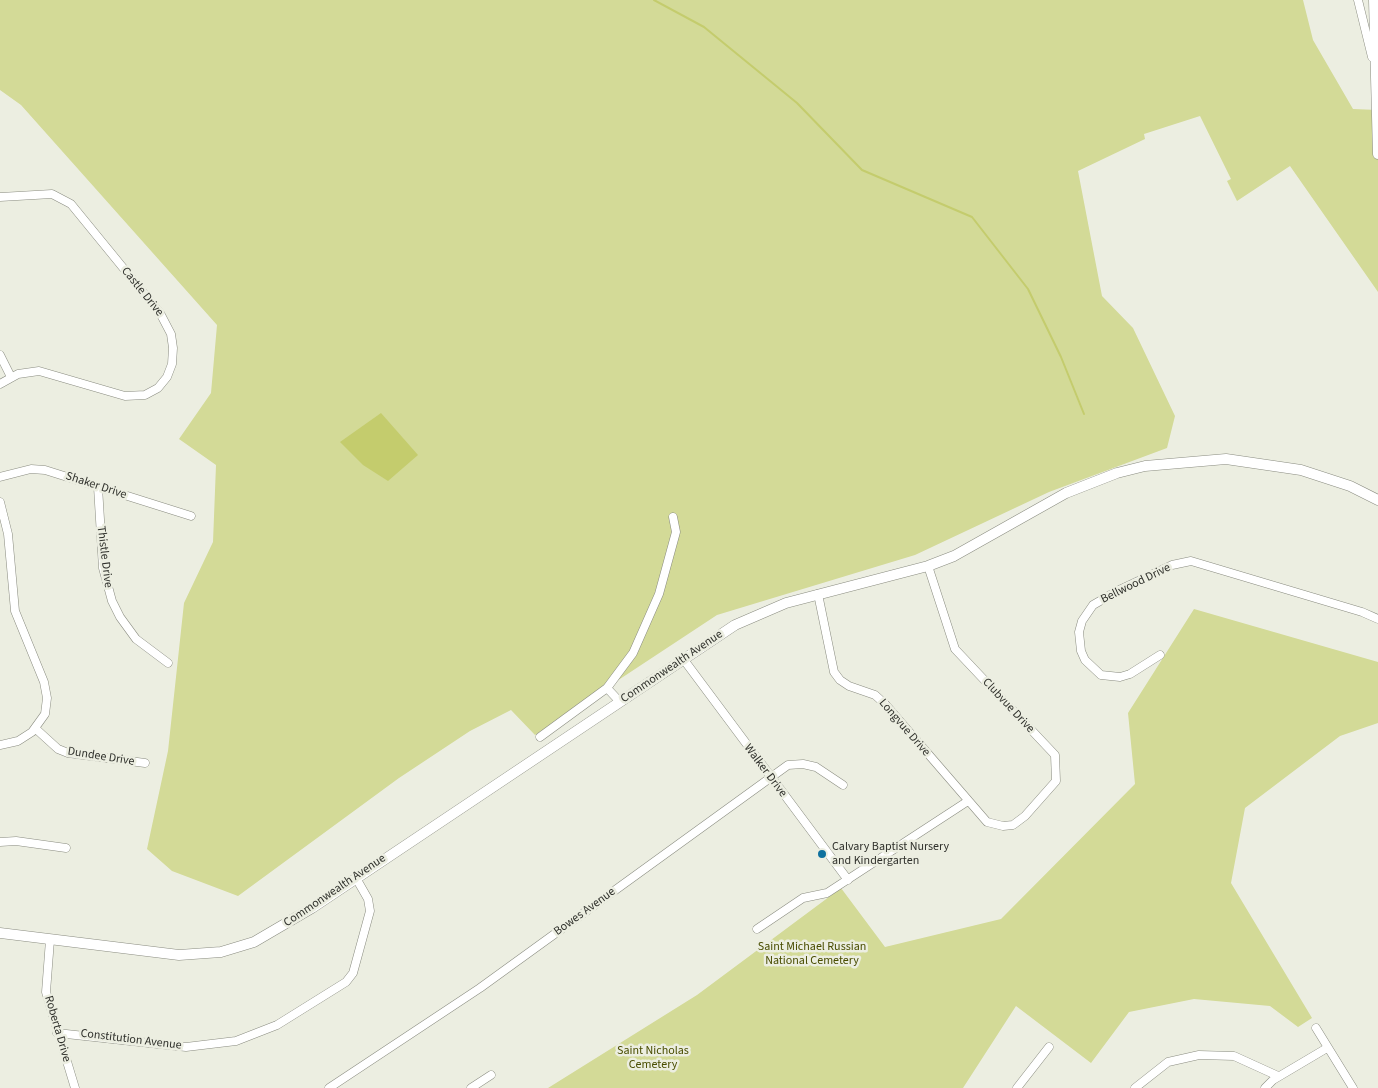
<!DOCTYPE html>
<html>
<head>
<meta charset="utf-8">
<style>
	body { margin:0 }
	canvas { display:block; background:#eceee1 }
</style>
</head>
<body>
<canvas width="1378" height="1088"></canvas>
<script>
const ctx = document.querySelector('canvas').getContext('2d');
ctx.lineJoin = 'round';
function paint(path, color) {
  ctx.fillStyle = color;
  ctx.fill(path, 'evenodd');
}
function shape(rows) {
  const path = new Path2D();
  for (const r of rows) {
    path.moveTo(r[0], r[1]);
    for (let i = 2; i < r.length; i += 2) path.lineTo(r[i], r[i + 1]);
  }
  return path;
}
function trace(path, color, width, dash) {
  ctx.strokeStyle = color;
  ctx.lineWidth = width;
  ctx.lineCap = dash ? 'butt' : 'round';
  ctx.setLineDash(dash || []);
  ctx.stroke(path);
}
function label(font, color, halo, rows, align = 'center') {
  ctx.font = font + ' "Source Sans 3",sans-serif';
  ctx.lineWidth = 5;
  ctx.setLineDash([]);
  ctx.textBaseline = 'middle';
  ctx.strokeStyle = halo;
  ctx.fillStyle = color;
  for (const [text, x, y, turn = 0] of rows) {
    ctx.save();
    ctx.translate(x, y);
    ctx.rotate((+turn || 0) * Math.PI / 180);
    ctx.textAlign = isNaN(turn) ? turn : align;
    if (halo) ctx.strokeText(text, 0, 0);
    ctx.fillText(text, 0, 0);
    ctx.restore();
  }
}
const green = shape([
	[0,0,1303,0,1313,40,1353,109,1378,110,1378,292,1290,166,1237,201,1227,181,1231,179,1200,116,1144,134,1145,139,1078,171,1102,296,1133,328,1175,416,1167,448,1049,492,915,555,717,615,535,735,511,710,470,731,399,778,238,896,172,871,147,849,168,751,184,603,213,542,216,465,179,439,211,393,217,325,21,105,0,90],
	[1194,609,1378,662,1378,723,1340,736,1245,808,1231,883,1312,1018,1298,1027,1270,1006,1194,999,1129,1012,1091,1063,1016,1006,963,1088,548,1088,697,995,841,888,885,947,1001,919,1135,784,1128,713]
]);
const water = shape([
	[381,413,418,455,388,481,363,465,340,442]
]);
const stream = shape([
	[654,0,704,27,797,103,862,170,972,217,1028,289,1061,357,1084,414]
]);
const minor = shape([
	[1358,0,1372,57],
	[0,197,52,194,71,204,160,313,171,334,173,348,172,364,167,377,158,388,145,395,125,396,39,371,18,374,0,384],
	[0,355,11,377],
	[0,477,31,469,45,470,191,516],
	[98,487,103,568,112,601,120,617,136,639,168,663],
	[0,502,8,534,15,611,44,682,47,698,45,714,32,732,18,741,0,745],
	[818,594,834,672,840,680,849,686,875,695,885,704,987,822,1003,826,1013,825,1025,816,1056,781,1055,755,955,649,928,566],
	[1160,655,1130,674,1120,677,1101,675,1085,660,1081,651,1079,632,1082,621,1093,605,1119,590,1172,565,1191,561,1362,612,1378,619],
	[684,660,848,880],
	[620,702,607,688,633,653,659,594,676,532,673,517],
	[36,729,58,749,68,753,145,763],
	[540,737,607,688],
	[0,842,16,841,66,848],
	[757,929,803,898,827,893,968,801],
	[50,940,46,992,75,1088],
	[1316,1028,1353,1088],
	[57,1033,186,1047,236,1041,277,1025,346,982,353,973,370,911,368,899,356,878],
	[329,1088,480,988,788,765,803,764,816,767,843,785],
	[471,1088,491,1075],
	[1017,1088,1049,1047],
	[1135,1088,1168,1062,1199,1055,1234,1056,1278,1076],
	[1265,1088,1273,1080,1327,1048]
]);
const tertiary = shape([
	[1374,0,1378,154],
	[0,933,179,955,221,952,254,942,312,908,735,625,786,603,928,566,954,556,1066,493,1117,473,1145,466,1226,459,1301,470,1350,486,1378,500]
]);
const markers = [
	[822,854,5,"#10719f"]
];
const streetNames = [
	["Castle Drive",142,292,51],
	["Shaker Drive",96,486,18],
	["Thistle Drive",104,557,83],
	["Bellwood Drive",1136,584,-26],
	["Commonwealth Avenue",672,667,-34],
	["Clubvue Drive",1008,706,47],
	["Longvue Drive",904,728,49],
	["Dundee Drive",101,757,9],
	["Walker Drive",765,771,53],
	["Commonwealth Avenue",335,891,-34],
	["Bowes Avenue",585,912,-36],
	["Roberta Drive",57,1029,74],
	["Constitution Avenue",131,1040,7]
];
const poiNames = [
	["Calvary Baptist Nursery",832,847],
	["and Kindergarten",832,861]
];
const parkNames = [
	["Saint Michael Russian",812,947],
	["National Cemetery",812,961],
	["Saint Nicholas",653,1051],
	["Cemetery",653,1065]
];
paint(green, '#d3da97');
paint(water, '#c4cc6d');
trace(stream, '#c4cc6d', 2);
trace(minor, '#8a8c80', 9);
trace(tertiary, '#8a8c80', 11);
trace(minor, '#fff', 8);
trace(tertiary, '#fff', 10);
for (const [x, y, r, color] of markers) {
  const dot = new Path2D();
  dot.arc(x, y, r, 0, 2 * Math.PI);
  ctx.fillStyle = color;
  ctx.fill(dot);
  trace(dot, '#eceee1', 2);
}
label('12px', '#2f302b', '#eceee1', streetNames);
label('12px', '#2f302b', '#eceee1', poiNames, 'left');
label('12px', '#494d00', '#eceee1', parkNames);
</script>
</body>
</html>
